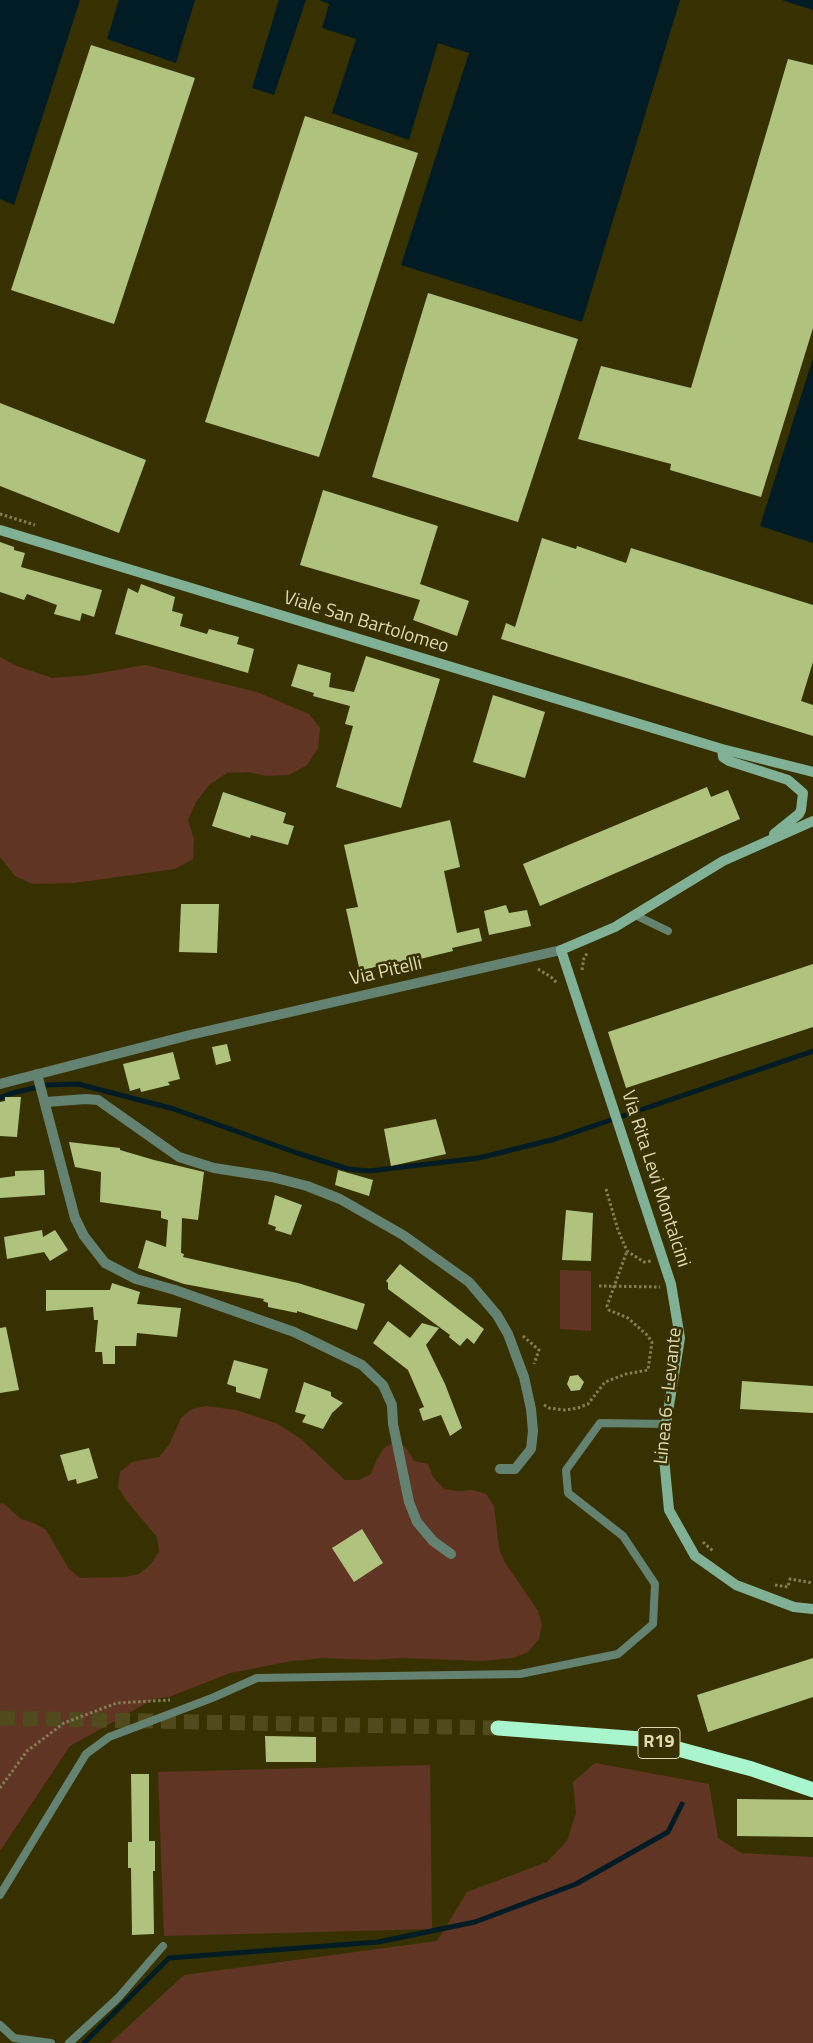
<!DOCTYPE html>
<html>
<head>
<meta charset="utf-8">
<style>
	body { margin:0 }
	canvas { display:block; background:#373101 }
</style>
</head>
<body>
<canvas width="813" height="2043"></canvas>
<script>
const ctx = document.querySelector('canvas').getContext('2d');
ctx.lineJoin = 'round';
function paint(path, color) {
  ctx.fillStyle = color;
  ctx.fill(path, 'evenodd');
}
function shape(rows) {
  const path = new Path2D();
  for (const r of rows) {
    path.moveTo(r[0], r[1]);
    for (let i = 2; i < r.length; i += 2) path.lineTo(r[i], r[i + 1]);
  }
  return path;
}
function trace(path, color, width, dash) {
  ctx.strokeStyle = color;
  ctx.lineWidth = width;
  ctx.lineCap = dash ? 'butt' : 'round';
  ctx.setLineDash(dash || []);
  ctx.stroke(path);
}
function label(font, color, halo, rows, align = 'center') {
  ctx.font = font + ' "Titillium Web",sans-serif';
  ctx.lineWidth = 5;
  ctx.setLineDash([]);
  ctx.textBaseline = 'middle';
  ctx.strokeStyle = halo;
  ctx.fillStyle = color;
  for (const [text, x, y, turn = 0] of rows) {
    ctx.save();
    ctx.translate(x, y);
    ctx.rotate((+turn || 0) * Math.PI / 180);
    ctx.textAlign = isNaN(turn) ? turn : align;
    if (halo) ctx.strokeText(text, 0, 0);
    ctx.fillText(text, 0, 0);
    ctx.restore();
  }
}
const green = shape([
	[0,657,17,666,52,678,89,675,145,665,257,692,309,714,320,728,318,748,307,765,289,775,266,776,248,772,227,773,209,785,196,802,188,820,194,839,193,859,175,869,74,883,32,884,15,876,0,857],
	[560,1270,591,1271,591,1331,560,1329],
	[206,1406,236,1410,278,1424,301,1439,345,1480,359,1480,371,1474,376,1461,384,1448,397,1440,407,1449,414,1461,428,1464,433,1477,444,1489,458,1491,472,1490,486,1494,494,1506,499,1548,504,1561,538,1611,542,1625,539,1639,528,1652,513,1658,482,1661,402,1658,371,1660,324,1658,292,1661,230,1673,169,1697,154,1699,70,1746,0,1851,0,1504,3,1503,21,1519,34,1523,46,1530,69,1569,80,1578,125,1577,139,1574,150,1565,159,1552,157,1537,126,1500,118,1487,120,1472,132,1462,159,1457,169,1445,181,1418,192,1409],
	[595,1763,709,1784,718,1838,741,1853,813,1857,813,2043,110,2043,184,1975,437,1941,467,1892,547,1862,567,1841,576,1813,573,1782],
	[430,1765,432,1929,164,1936,158,1772]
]);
const water = shape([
	[0,0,80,0,14,205,0,199],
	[119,0,195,0,176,63,107,39],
	[279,0,306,0,274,95,252,88],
	[319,0,680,0,582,322,401,265,469,53,438,43,409,140,332,113,356,39,322,28,329,4],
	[782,0,813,0,813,10,794,4],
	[813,358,813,543,760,526]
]);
const stream = shape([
	[0,1098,9,1094,46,1085,78,1084,174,1109,297,1153,348,1169,369,1171,479,1158,555,1139,813,1051],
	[84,2043,169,1958,378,1942,475,1922,576,1884,668,1832,682,1804]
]);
const building = shape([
	[91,45,195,78,114,324,11,290],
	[788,59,813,65,813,328,761,497,670,470,671,464,578,439,601,366,691,388],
	[305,116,418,153,319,457,205,422],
	[428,293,578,339,518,522,372,477],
	[0,403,146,460,119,533,0,486],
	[323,490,438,526,420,584,469,601,457,636,413,620,420,600,300,565],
	[542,538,576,549,577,546,626,563,631,548,813,605,813,662,801,701,813,705,813,736,501,639,506,623,515,627],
	[0,542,14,547,14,550,25,553,21,567,102,590,94,617,82,613,80,621,54,614,57,605,27,594,24,600,0,592],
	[141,584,175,597,172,611,183,614,180,626,207,634,209,629,239,637,237,644,254,649,248,673,115,634,128,588,138,593],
	[366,656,440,679,401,808,336,787,353,726,345,724,350,706,313,696,314,693,291,686,298,664,331,673,329,687,354,692],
	[493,695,545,712,525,778,473,762],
	[707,787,711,797,728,790,740,819,540,906,523,864],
	[223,792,286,813,283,823,294,826,288,845,251,835,250,838,212,826],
	[450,820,460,867,444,871,457,933,479,928,482,941,452,948,453,951,387,967,386,963,360,972,346,909,358,907,344,845],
	[181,904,219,904,217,953,179,952],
	[506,905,509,913,527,910,531,926,489,935,484,911],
	[813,964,813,1027,626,1088,608,1032],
	[227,1044,231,1061,216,1065,212,1047],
	[173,1052,180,1079,168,1082,170,1085,141,1092,140,1088,130,1091,123,1064],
	[5,1097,21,1097,17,1137,0,1136,0,1102,5,1101],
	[436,1119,446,1154,391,1166,384,1129],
	[69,1142,120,1148,120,1150,154,1160,204,1172,198,1220,182,1218,181,1253,184,1254,183,1257,298,1283,365,1304,357,1330,297,1311,297,1313,268,1307,268,1303,263,1301,264,1299,184,1284,138,1268,146,1240,166,1247,168,1220,161,1218,161,1211,100,1202,101,1172,75,1167],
	[44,1170,45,1195,0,1198,0,1178,15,1176,15,1171],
	[338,1170,373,1180,369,1196,335,1185],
	[275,1195,302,1205,291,1235,275,1230,276,1227,268,1224],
	[566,1210,593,1213,591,1261,562,1260],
	[42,1230,43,1237,55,1230,68,1250,50,1261,44,1252,7,1259,4,1237],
	[400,1264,484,1329,474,1344,467,1338,460,1346,449,1337,450,1335,388,1289,388,1283,386,1281],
	[112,1283,140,1292,137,1304,181,1308,177,1337,137,1333,136,1346,115,1346,115,1364,103,1364,102,1352,95,1352,98,1320,94,1320,93,1307,46,1311,46,1290,110,1290],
	[388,1321,410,1338,422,1323,439,1328,426,1345,445,1384,462,1428,450,1436,441,1415,423,1421,419,1409,424,1407,408,1370,373,1343],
	[6,1327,19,1390,0,1393,0,1328],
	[234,1360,268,1369,260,1399,236,1392,236,1387,227,1384],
	[578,1375,584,1382,580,1390,571,1391,567,1384,570,1376],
	[742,1381,813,1386,813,1413,740,1409],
	[304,1382,331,1392,331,1396,343,1403,332,1413,323,1429,302,1422,306,1415,295,1412],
	[89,1448,98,1478,77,1484,76,1479,68,1481,60,1455],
	[362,1529,383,1563,354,1582,332,1548],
	[813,1658,813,1697,708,1732,697,1695],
	[265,1736,316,1737,316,1762,266,1762],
	[131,1774,149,1774,149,1841,155,1841,155,1871,153,1871,154,1934,132,1935,131,1868,128,1868,128,1842,132,1842],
	[737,1799,813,1800,813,1837,737,1836]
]);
const motorwayTunnel = shape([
	[0,1718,498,1728]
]);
const path = shape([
	[0,514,35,525],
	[538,969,551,977,557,983],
	[582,970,584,958,588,952],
	[606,1189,618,1230,627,1251,644,1262,651,1261],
	[599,1286,660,1287],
	[523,1336,539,1350,534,1364],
	[544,1405,549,1408,565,1410,578,1408,588,1404,605,1382,626,1374,648,1370,652,1342,647,1335,628,1318,609,1310,607,1306,627,1251],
	[703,1542,713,1551],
	[775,1585,788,1587,790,1579,813,1583],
	[0,1788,27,1751,64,1723,117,1703,170,1700]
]);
const service = shape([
	[635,915,668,931],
	[0,1895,86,1754,109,1737,212,1698,257,1678,520,1674,618,1654,653,1624,655,1584,623,1536,568,1493,566,1470,600,1423,666,1424],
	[0,2025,14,2038,51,2043],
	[69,2043,118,1998,163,1946]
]);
const minor = shape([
	[37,1074,75,1218,84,1236,105,1263,136,1279,175,1290,294,1332,362,1365,383,1385,392,1405,393,1424,409,1502,417,1522,433,1541,451,1554],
	[46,1102,86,1099,98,1100,179,1157,214,1168,272,1177,307,1186,340,1199,403,1235,469,1282,497,1315,508,1334,524,1377,531,1409,533,1431,531,1449,515,1469,500,1469]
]);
const tertiary = shape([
	[0,1084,190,1035,561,950]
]);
const secondary = shape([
	[0,530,722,749,813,772],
	[722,749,723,757,729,761,788,780,803,793,801,810,799,814,774,834],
	[813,821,723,861,615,927,561,950,671,1284,680,1338,666,1424,664,1458,669,1510,695,1556,736,1585,794,1607,813,1609]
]);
const motorway = shape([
	[498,1728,641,1739,752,1769,813,1790]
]);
const shields = [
	[659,1743,42]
];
const shieldNames = [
	["R19",659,1743]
];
const streetNames = [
	["Viale San Bartolomeo",366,623,17],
	["Via Pitelli",386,972,-13],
	["Via Rita Levi Montalcini",655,1179,72],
	["Linea 6 - Levante",669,1396,-84]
];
paint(green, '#603524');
paint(water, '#011c25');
trace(stream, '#011c25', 5);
paint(building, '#afc37e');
trace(motorwayTunnel, '#504a1c', 15, [15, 8]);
trace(path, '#847e52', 3, [2.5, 2.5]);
trace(service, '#648272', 8);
trace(minor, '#648272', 10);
trace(tertiary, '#648272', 10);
trace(secondary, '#80b197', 10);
trace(motorway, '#a8f5ce', 15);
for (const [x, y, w] of shields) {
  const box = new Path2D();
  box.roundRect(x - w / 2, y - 15.5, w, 31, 4);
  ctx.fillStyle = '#373101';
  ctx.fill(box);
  trace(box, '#dfdab2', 1);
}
label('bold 18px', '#dfdab2', null, shieldNames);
label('19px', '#dfdab2', '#373101', streetNames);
</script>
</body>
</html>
